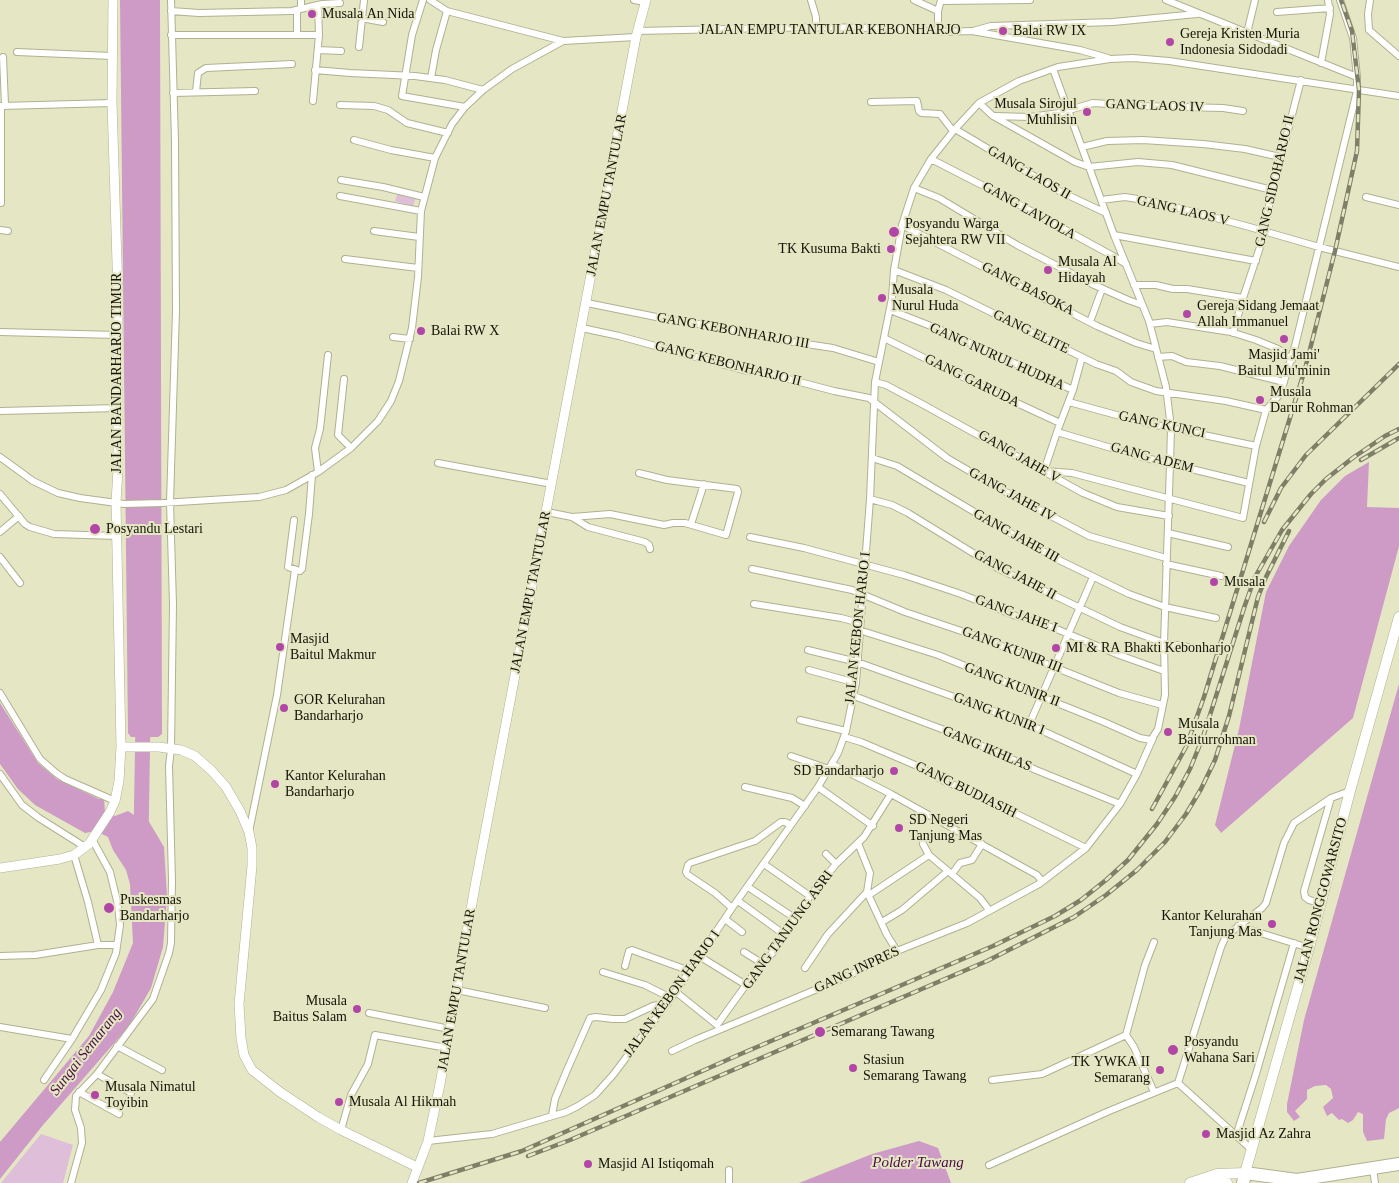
<!DOCTYPE html>
<html>
<head>
<meta charset="utf-8">
<style>
	body { margin:0 }
	canvas { display:block; background:#e5e6c4 }
</style>
</head>
<body>
<canvas width="1399" height="1183"></canvas>
<script>
const ctx = document.querySelector('canvas').getContext('2d');
ctx.lineJoin = 'round';
function paint(path, color) {
  ctx.fillStyle = color;
  ctx.fill(path, 'evenodd');
}
function shape(rows) {
  const path = new Path2D();
  for (const r of rows) {
    path.moveTo(r[0], r[1]);
    for (let i = 2; i < r.length; i += 2) path.lineTo(r[i], r[i + 1]);
  }
  return path;
}
function trace(path, color, width, dash) {
  ctx.strokeStyle = color;
  ctx.lineWidth = width;
  ctx.lineCap = dash ? 'butt' : 'round';
  ctx.setLineDash(dash || []);
  ctx.stroke(path);
}
function label(font, color, halo, rows, align = 'center') {
  ctx.font = font + ' Georgia,serif';
  ctx.lineWidth = 4;
  ctx.setLineDash([]);
  ctx.textBaseline = 'middle';
  ctx.strokeStyle = halo;
  ctx.fillStyle = color;
  for (const [text, x, y, turn = 0] of rows) {
    ctx.save();
    ctx.translate(x, y);
    ctx.rotate((+turn || 0) * Math.PI / 180);
    ctx.textAlign = isNaN(turn) ? turn : align;
    if (halo) ctx.strokeText(text, 0, 0);
    ctx.fillText(text, 0, 0);
    ctx.restore();
  }
}
const green = shape([
	[398,192,416,197,413,206,395,201],
	[41,1134,73,1145,63,1183,1,1183]
]);
const water = shape([
	[120,0,160,0,162,734,158,737,148,737,147,740,139,740,139,737,131,737,128,733],
	[1369,462,1367,507,1399,508,1399,546,1353,718,1221,833,1215,825,1239,729,1266,592,1289,546,1321,500,1345,476],
	[1399,684,1399,1108,1389,1113,1386,1119,1384,1139,1367,1141,1363,1132,1363,1114,1358,1112,1353,1120,1348,1123,1342,1119,1339,1120,1332,1113,1327,1116,1323,1107,1333,1098,1331,1089,1326,1085,1315,1086,1307,1090,1307,1099,1295,1111,1300,1117,1294,1121,1287,1112,1287,1104,1304,1020],
	[0,703,38,763,57,779,99,799,104,799,105,812,115,816,128,811,134,815,148,820,164,847,167,896,163,947,151,988,129,1026,43,1125,0,1179,0,1142,89,1036,113,992,133,943,130,884,126,870,113,850,108,837,96,831,85,833,35,805,18,789,0,764],
	[919,1141,938,1148,951,1183,799,1183,872,1154]
]);
const river = shape([
	[141,837,143,720]
]);
const street = shape([
	[301,0,301,8],
	[423,0,412,35,402,96,465,107],
	[430,0,447,11,563,41,636,37],
	[634,0,645,2],
	[811,0,816,17,816,27],
	[914,0,938,11],
	[1340,0,1353,38,1357,77],
	[1370,0,1368,14,1369,30,1399,56],
	[941,1,1030,0],
	[171,11,199,13,292,11,322,4,340,3],
	[1277,12,1330,8],
	[361,18,383,22],
	[638,31,816,27,878,28,938,32,972,31,1080,50,1108,58],
	[973,31,991,26,1113,22,1197,14],
	[938,32,938,11,941,0],
	[1247,33,1255,0],
	[297,34,297,10],
	[171,35,319,35],
	[359,47,364,0],
	[318,50,341,51],
	[17,52,112,56],
	[3,57,5,105],
	[1321,63,1330,14,1328,0],
	[315,70,350,73,415,76,445,80,483,90],
	[431,78,436,50,447,11],
	[196,92,198,73,206,68,292,64],
	[173,93,255,91],
	[313,101,319,35,318,5],
	[871,102,917,101,919,111,921,113,940,114,953,131],
	[979,103,993,116,1075,162,1089,167,1138,162,1172,165,1272,190],
	[340,105,374,106,388,110,407,123,448,133],
	[995,116,1030,117,1059,113,1093,103,1141,106,1223,108,1243,111],
	[955,129,1059,191,1106,213],
	[354,140,391,150,435,158],
	[1082,147,1107,141,1143,140,1203,144,1245,149,1280,157],
	[931,159,1007,198,1113,256,1126,264],
	[341,180,383,187,424,197],
	[914,188,939,198,1017,245,1092,284,1128,300,1142,305],
	[340,196,421,211],
	[1366,197,1399,205],
	[1101,200,1125,197,1156,202,1246,226,1319,247,1399,267],
	[1,203,1,106,112,103],
	[902,225,1097,326,1136,343,1156,349],
	[0,230,8,231],
	[374,231,419,237],
	[1114,235,1256,261],
	[345,259,418,268],
	[894,270,946,290,1096,364,1116,371,1131,382,1156,391,1226,401,1266,410],
	[1134,285,1156,285,1173,289,1187,289,1243,298,1264,235,1270,200,1301,80],
	[587,303,676,321,714,326,728,330,760,335,793,342,833,348,879,362],
	[890,310,946,332,1073,390,1082,357],
	[1090,322,1102,289],
	[1150,324,1167,322,1231,332,1256,340,1278,349,1292,360],
	[582,328,619,336,743,370,773,375,834,391,869,398,947,458,1002,490,1089,536,1166,558],
	[0,332,118,335],
	[1233,333,1243,298],
	[393,337,410,339],
	[884,338,991,391,1060,423],
	[1158,357,1172,356,1186,362,1220,366,1284,382],
	[344,379,338,435,351,448],
	[875,382,886,385,922,404,1083,493,1117,507,1169,516],
	[1073,390,1058,429,1044,471,1072,473,1243,518,1256,446,1266,410,1280,394,1295,346,1357,91,1357,77,1166,0],
	[1069,402,1142,422,1256,446],
	[0,411,118,408],
	[1057,432,1142,457,1249,483],
	[0,457,33,481,58,493,80,498,124,504,162,503,259,497,286,490,318,472,351,448,378,421,391,401,399,381,412,328,418,277,421,211,435,158,452,124,465,107,483,90,512,69,563,41],
	[872,458,897,466,1003,529,1061,561,1129,594,1165,607,1216,618],
	[438,463,552,484],
	[318,472,315,448,320,429,328,355],
	[0,494,25,524,30,527,54,534,117,536],
	[870,499,892,505,908,513,999,569,1120,627,1164,643,1206,650],
	[547,512,572,517,588,527,645,542,649,545,650,549],
	[572,517,610,514,664,525,673,523,685,523,726,535,738,492,737,489,667,480,639,473],
	[294,520,288,567,300,571,302,569,309,514,312,475],
	[691,524,704,484],
	[0,532,19,516],
	[1168,533,1228,547],
	[750,537,804,548,904,575,961,594,1016,616,1054,628,1119,655,1164,671],
	[0,557,20,583],
	[1166,564,1221,576],
	[752,569,852,590,905,612,979,637,1119,693,1162,705],
	[754,604,841,618,860,623],
	[859,630,938,655,1104,722,1140,738,1151,740,1158,729,1165,695,1164,643,1170,464,1171,428,1166,387,1149,321,1114,235,1053,69],
	[808,650,857,662,1021,721,1137,774],
	[809,670,856,683],
	[0,693,40,759,56,773,65,779,115,801],
	[854,696,955,734,1036,770,1120,804],
	[800,720,846,731],
	[1029,725,1093,577],
	[844,737,861,742,915,765,944,781,974,793,1086,848],
	[791,756,829,769],
	[832,764,891,794,1037,875,1041,880,1039,884],
	[0,774,22,805,39,818,85,847],
	[745,787,792,798,805,806],
	[818,787,873,826],
	[249,832,277,695,295,570],
	[858,843,870,873,867,892],
	[923,844,929,855,980,898,989,910],
	[826,854,836,864],
	[74,855,88,902,98,945],
	[764,864,810,896],
	[952,874,960,863,972,860,982,844],
	[748,887,796,919],
	[869,895,929,855],
	[738,901,785,935],
	[1321,903,1309,900,1305,897,1304,891,1331,798],
	[732,908,715,893,688,875,686,872,688,865,690,863,755,841,781,822,785,822,791,825],
	[725,919,742,932],
	[882,922,902,910,948,871],
	[1238,926,1309,948],
	[744,952,763,964],
	[0,956,35,955,98,945,117,945],
	[699,956,746,985],
	[625,966,629,951,632,950,690,971],
	[805,968,828,934,867,892,887,935,897,951],
	[603,972,645,985,671,998],
	[457,990,545,1008],
	[676,992,717,1025,753,975,776,949,810,896,836,864,864,837,891,794],
	[369,1013,450,1029],
	[0,1027,72,1039,101,990,116,953,120,925,118,905,110,872,92,839],
	[1126,1035,1134,1047,1154,1092],
	[117,1046,162,1070],
	[672,1051,695,1040,846,977,897,951,967,923,1039,884,1086,848,1120,804,1137,774,1153,738],
	[97,1074,131,1093],
	[44,1080,72,1039],
	[992,1080,1042,1074,1126,1035,1145,965,1154,942],
	[1178,1083,1252,1150],
	[79,1092,119,1114],
	[552,1115,555,1099,567,1070,590,1018,596,1017,613,1019,625,1019,653,1006,668,1003],
	[341,1130,351,1095,368,1064,375,1035,447,1048],
	[1236,1136,1256,1074,1294,943],
	[428,1141,492,1134,566,1112,578,1106,595,1095,613,1075,674,994,732,908,818,787,838,753,846,731,856,683,870,499,875,382,892,298,894,270,902,225,914,188,931,159,955,129,979,103,1019,81,1058,67,1110,59,1133,58,1169,61,1399,96],
	[989,1165,1109,1111,1178,1083,1221,947,1226,936,1262,908,1266,903,1284,843,1294,823,1331,798,1350,791],
	[1373,1169,1375,1183],
	[71,1183,82,1143,81,1128,75,1110,76,1096,97,1074,153,999,169,953,171,943,172,880,169,766,171,749,173,604,170,502,176,311,175,141,171,0],
	[729,1183,729,1170]
]);
const secondary = shape([
	[113,0,112,103,118,295,118,470,116,502,121,747],
	[0,868,60,859,74,855,89,844,110,812,115,801,119,781,121,747,159,747,181,750,195,756,211,770,226,787,240,811,249,832,252,848,252,866,239,1004,241,1038,244,1055,252,1070,280,1092,318,1117,341,1130,417,1167],
	[412,1183,428,1141,440,1084,476,881,636,37,646,0]
]);
const primary = shape([
	[1201,1182,1227,1183],
	[1190,1183,1217,1174,1245,1173,1309,948,1350,791,1399,617]
]);
const highway = shape([
	[1243,1183,1245,1173,1297,1180,1399,1164]
]);
const rail = shape([
	[1361,460,1399,438],
	[1264,522,1281,488,1306,455,1399,364],
	[1152,809,1186,747,1204,697,1305,369,1335,251,1357,151,1359,90,1352,31,1341,0],
	[528,1156,570,1140,987,961,1074,917,1106,895,1137,870,1165,842,1186,814,1201,789,1215,760,1229,716,1258,597,1266,577,1289,531],
	[419,1183,522,1151,736,1056,993,946,1055,916,1081,900,1106,880,1128,860,1157,824,1175,797,1190,769,1203,737,1245,605,1255,577,1282,530,1311,494,1326,479,1354,457,1385,436,1399,429]
]);
const markers = [
	[312,14,5,"#b246a6"],
	[1003,31,5,"#b246a6"],
	[1170,42,5,"#b246a6"],
	[1087,112,5,"#b246a6"],
	[894,232,6,"#b246a6"],
	[891,249,5,"#b246a6"],
	[1048,270,5,"#b246a6"],
	[882,298,5,"#b246a6"],
	[1187,314,5,"#b246a6"],
	[421,331,5,"#b246a6"],
	[1284,339,5,"#b246a6"],
	[1260,400,5,"#b246a6"],
	[95,529,6,"#b246a6"],
	[1214,582,5,"#b246a6"],
	[280,647,5,"#b246a6"],
	[1056,648,5,"#b246a6"],
	[284,708,5,"#b246a6"],
	[1168,732,5,"#b246a6"],
	[894,771,5,"#b246a6"],
	[275,784,5,"#b246a6"],
	[899,828,5,"#b246a6"],
	[109,908,6,"#b246a6"],
	[1272,924,5,"#b246a6"],
	[357,1009,5,"#b246a6"],
	[820,1032,6,"#b246a6"],
	[1173,1050,6,"#b246a6"],
	[853,1068,5,"#b246a6"],
	[1160,1070,5,"#b246a6"],
	[95,1095,5,"#b246a6"],
	[339,1102,5,"#b246a6"],
	[1206,1134,5,"#b246a6"],
	[588,1164,5,"#b246a6"]
];
const poiNames = [
	["Musala An Nida",322,14],
	["Balai RW IX",1013,31],
	["Gereja Kristen Muria",1180,34],
	["Indonesia Sidodadi",1180,50],
	["Musala Sirojul",1077,104,"right"],
	["Muhlisin",1077,120,"right"],
	["Posyandu Warga",905,224],
	["Sejahtera RW VII",905,240],
	["TK Kusuma Bakti",881,249,"right"],
	["Musala Al",1058,262],
	["Hidayah",1058,278],
	["Musala",892,290],
	["Nurul Huda",892,306],
	["Gereja Sidang Jemaat",1197,306],
	["Allah Immanuel",1197,322],
	["Balai RW X",431,331],
	["Masjid Jami'",1284,355,"center"],
	["Baitul Mu'minin",1284,371,"center"],
	["Musala",1270,392],
	["Darur Rohman",1270,408],
	["Posyandu Lestari",106,529],
	["Musala",1224,582],
	["Masjid",290,639],
	["Baitul Makmur",290,655],
	["MI & RA Bhakti Kebonharjo",1066,648],
	["GOR Kelurahan",294,700],
	["Bandarharjo",294,716],
	["Musala",1178,724],
	["Baiturrohman",1178,740],
	["SD Bandarharjo",884,771,"right"],
	["Kantor Kelurahan",285,776],
	["Bandarharjo",285,792],
	["SD Negeri",909,820],
	["Tanjung Mas",909,836],
	["Puskesmas",120,900],
	["Bandarharjo",120,916],
	["Kantor Kelurahan",1262,916,"right"],
	["Tanjung Mas",1262,932,"right"],
	["Musala",347,1001,"right"],
	["Baitus Salam",347,1017,"right"],
	["Semarang Tawang",831,1032],
	["Posyandu",1184,1042],
	["Wahana Sari",1184,1058],
	["Stasiun",863,1060],
	["Semarang Tawang",863,1076],
	["TK YWKA II",1150,1062,"right"],
	["Semarang",1150,1078,"right"],
	["Musala Nimatul",105,1087],
	["Toyibin",105,1103],
	["Musala Al Hikmah",349,1102],
	["Masjid Az Zahra",1216,1134],
	["Masjid Al Istiqomah",598,1164]
];
const streetNames = [
	["JALAN EMPU TANTULAR KEBONHARJO",830,30],
	["GANG LAOS IV",1155,106,2],
	["GANG LAOS II",1029,173,30],
	["GANG SIDOHARJO II",1275,181,-77],
	["JALAN EMPU TANTULAR",607,195,-79],
	["GANG LAVIOLA",1029,211,29],
	["GANG LAOS V",1183,211,13],
	["GANG BASOKA",1028,289,27],
	["GANG KEBONHARJO III",733,331,10],
	["GANG ELITE",1031,332,26],
	["GANG NURUL HUDHA",997,357,24],
	["GANG KEBONHARJO II",728,364,14],
	["JALAN BANDARHARJO TIMUR",117,373,-90],
	["GANG GARUDA",972,381,26],
	["GANG KUNCI",1162,425,12],
	["GANG JAHE V",1019,457,30],
	["GANG ADEM",1152,458,15],
	["GANG JAHE IV",1012,495,29],
	["GANG JAHE III",1016,536,29],
	["GANG JAHE II",1015,575,28],
	["JALAN EMPU TANTULAR",531,592,-79],
	["GANG JAHE I",1016,614,20],
	["JALAN KEBON HARJO I",858,628,-84],
	["GANG KUNIR III",1012,650,21],
	["GANG KUNIR II",1012,685,21],
	["GANG KUNIR I",999,714,21],
	["GANG IKHLAS",987,749,23],
	["GANG BUDIASIH",966,790,26],
	["JALAN RONGGOWARSITO",1321,900,-75],
	["GANG TANJUNG ASRI",788,930,-54],
	["GANG INPRES",857,970,-25],
	["JALAN EMPU TANTULAR",457,990,-80],
	["JALAN KEBON HARJO I",672,994,-54]
];
const waterNames = [
	["Sungai Semarang",86,1052,-52],
	["Polder Tawang",918,1163]
];
paint(green, '#debed8');
paint(water, '#cd9bc5');
trace(river, '#cd9bc5', 15);
trace(street, '#b0b190', 8);
trace(secondary, '#b0b190', 10);
trace(primary, '#b0b190', 11);
trace(highway, '#b0b190', 14);
trace(street, '#fff', 6);
trace(secondary, '#fff', 9);
trace(primary, '#fff', 10);
trace(highway, '#fff', 12);
trace(rail, '#7e7f67', 4.5);
trace(rail, '#e5e6c4', 2.5, [8]);
for (const [x, y, r, color] of markers) {
  const dot = new Path2D();
  dot.arc(x, y, r, 0, 2 * Math.PI);
  ctx.fillStyle = color;
  ctx.fill(dot);
  trace(dot, '#e5e6c4', 2);
}
label('14px', '#131307', '#e5e6c4', poiNames, 'left');
label('14px', '#131307', '#e5e6c4', streetNames);
label('italic 15px', '#490d43', '#e5e6c4', waterNames);
</script>
</body>
</html>
